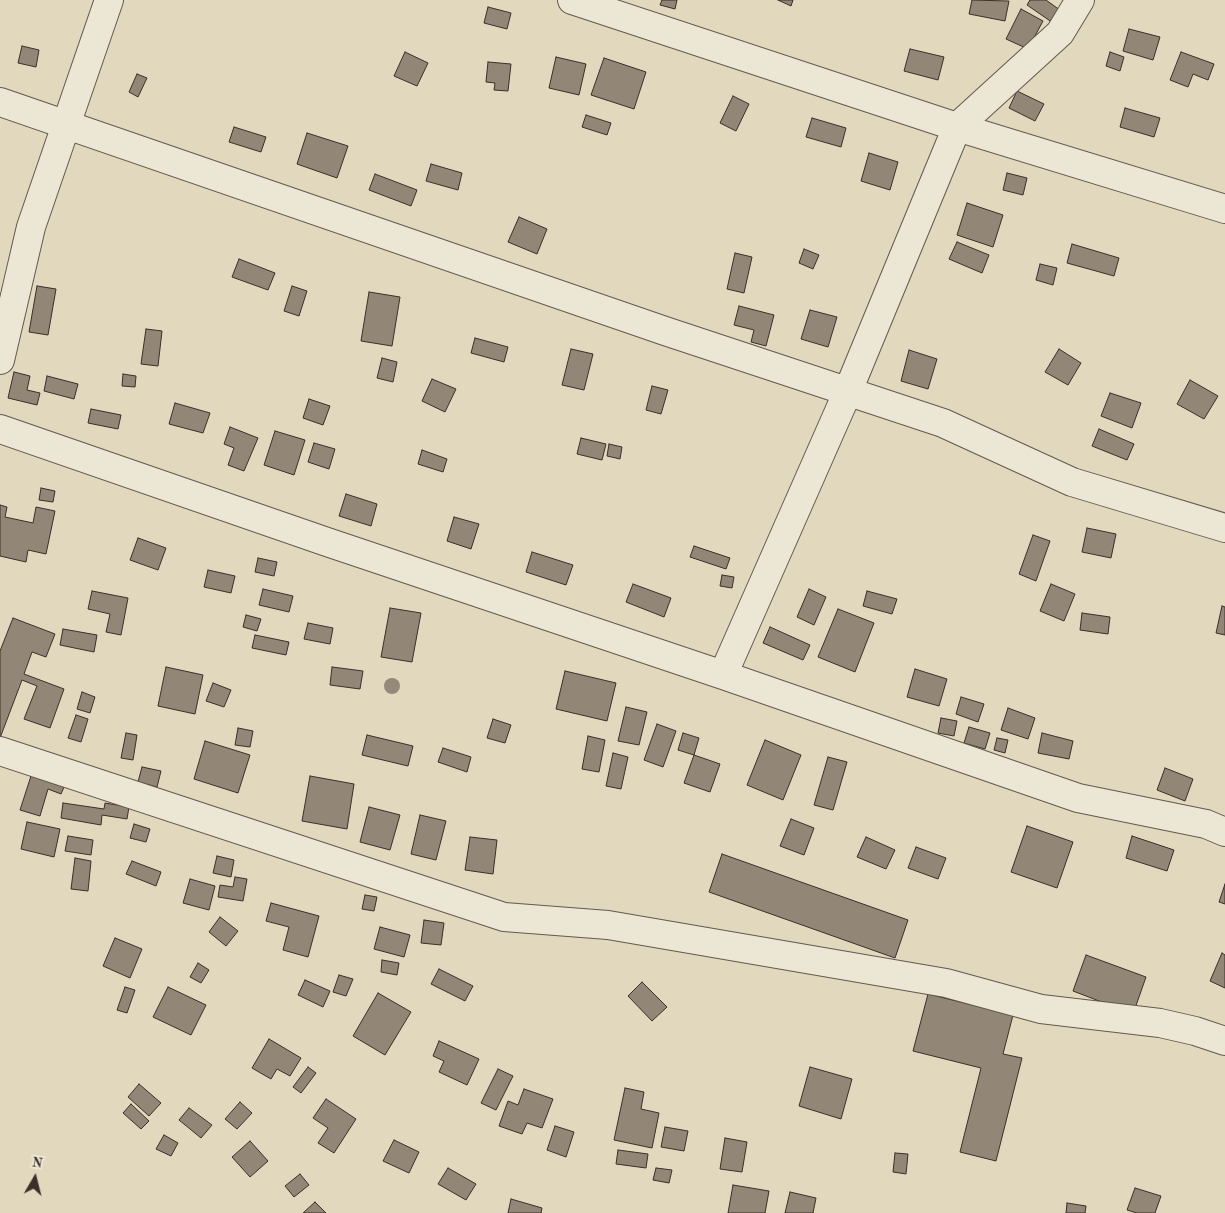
<!DOCTYPE html>
<html>
<head>
<meta charset="utf-8">
<style>
	body { margin:0 }
	#map { position:relative; width:1225px; height:1213px; overflow:hidden; background:#e1d8bd; font-family:"Old Standard TT",serif }
	canvas { display:block }
	.north { position:absolute; left:10px; top:1153px; width:50px; height:50px; -webkit-text-stroke:4px #ece6d4; paint-order:stroke; rotate:8deg; font-size:14px; font-weight:700; line-height:20px; text-align:center; color:#3c2e29 }
	.north::after { content:''; display:block; margin:auto; width:18px; height:22px; background:#3c2e29; clip-path:polygon(50% 0,100% 100%,50% 72%,0 100%) }
</style>
</head>
<body>
<div id="map">
<canvas width="1225" height="1213"></canvas>
<div class="north">N</div>
</div>
<script>
const ctx = document.querySelector('canvas').getContext('2d');
ctx.lineJoin = 'round';
function paint(path, color) {
  ctx.fillStyle = color;
  ctx.fill(path, 'evenodd');
}
function shape(rows) {
  const path = new Path2D();
  for (const r of rows) {
    path.moveTo(r[0], r[1]);
    for (let i = 2; i < r.length; i += 2) path.lineTo(r[i], r[i + 1]);
  }
  return path;
}
function trace(path, color, width, dash) {
  ctx.strokeStyle = color;
  ctx.lineWidth = width;
  ctx.lineCap = dash ? 'butt' : 'round';
  ctx.setLineDash(dash || []);
  ctx.stroke(path);
}
const building = shape([
	[662,0,677,0,675,9,660,5,662,0],
	[778,0,793,0,791,6,778,0],
	[972,0,1009,1,1005,21,969,14,972,0],
	[1030,0,1046,0,1064,13,1056,25,1027,5,1030,0],
	[488,7,511,13,507,29,484,23,488,7],
	[1021,9,1043,21,1028,49,1006,39,1021,9],
	[1129,29,1160,37,1153,60,1123,51,1129,29],
	[22,46,39,50,36,67,18,63,22,46],
	[910,49,944,57,938,80,904,71,910,49],
	[405,52,428,63,417,86,394,76,405,52],
	[1110,52,1124,57,1120,71,1106,66,1110,52],
	[1181,52,1214,64,1208,80,1193,74,1188,87,1170,80,1181,52],
	[556,57,586,64,579,95,549,88,556,57],
	[604,58,646,72,634,109,591,95,604,58],
	[488,62,511,64,508,91,494,90,495,83,486,82,488,62],
	[137,74,147,78,138,97,129,92,137,74],
	[1017,91,1044,104,1035,121,1009,108,1017,91],
	[733,96,749,104,736,131,720,123,733,96],
	[1125,108,1160,118,1154,137,1120,127,1125,108],
	[586,115,611,123,607,135,582,127,586,115],
	[812,118,846,128,841,147,806,137,812,118],
	[234,127,266,137,261,152,229,142,234,127],
	[307,133,348,146,337,178,297,164,307,133],
	[869,153,898,162,890,190,861,181,869,153],
	[431,164,462,173,458,190,426,181,431,164],
	[1007,173,1027,178,1023,195,1003,190,1007,173],
	[375,174,417,190,411,206,369,190,375,174],
	[967,203,1003,215,993,247,957,235,967,203],
	[519,217,547,229,537,254,508,242,519,217],
	[957,242,989,255,982,273,949,259,957,242],
	[1072,244,1119,258,1114,276,1067,263,1072,244],
	[804,249,819,255,813,269,799,263,804,249],
	[735,253,752,257,744,293,727,289,735,253],
	[239,259,275,273,268,290,232,277,239,259],
	[1040,264,1057,268,1053,285,1036,280,1040,264],
	[37,286,56,289,48,335,29,332,37,286],
	[292,286,307,291,299,316,284,311,292,286],
	[369,292,400,297,392,346,361,341,369,292],
	[739,306,774,315,766,346,751,342,754,330,734,325,739,306],
	[810,310,837,317,828,347,801,339,810,310],
	[146,329,162,331,158,366,141,364,146,329],
	[475,338,508,347,504,362,471,353,475,338],
	[571,349,593,354,584,390,562,385,571,349],
	[1059,349,1081,363,1068,385,1045,372,1059,349],
	[909,350,937,359,928,389,901,381,909,350],
	[382,358,397,362,393,382,377,378,382,358],
	[14,372,30,376,27,390,40,393,37,405,8,398,14,372],
	[123,374,136,376,135,387,122,386,123,374],
	[47,376,78,384,74,399,44,391,47,376],
	[432,379,456,389,445,412,422,401,432,379],
	[1190,380,1218,396,1204,419,1177,404,1190,380],
	[652,386,668,390,661,414,646,410,652,386],
	[1110,393,1141,403,1132,428,1101,416,1110,393],
	[309,399,330,406,323,425,303,418,309,399],
	[175,403,210,413,203,433,169,424,175,403],
	[91,409,121,415,118,429,88,423,91,409],
	[230,427,258,438,244,471,228,465,234,448,224,444,230,427],
	[1099,429,1134,444,1127,460,1092,446,1099,429],
	[275,431,305,440,294,475,264,465,275,431],
	[581,438,606,444,602,460,577,454,581,438],
	[314,443,335,449,329,469,308,462,314,443],
	[609,444,622,447,620,459,607,456,609,444],
	[422,450,447,459,443,472,418,464,422,450],
	[41,488,55,491,53,502,39,500,41,488],
	[346,494,377,504,371,526,339,516,346,494],
	[0,505,7,507,5,517,33,523,36,507,55,511,46,554,28,550,26,562,0,556,0,505],
	[454,517,479,524,471,549,447,541,454,517],
	[1087,528,1116,534,1111,558,1082,552,1087,528],
	[1033,535,1050,541,1036,581,1019,574,1033,535],
	[138,538,166,548,158,570,130,560,138,538],
	[694,546,730,558,726,569,690,557,694,546],
	[532,552,573,565,566,585,526,572,532,552],
	[258,558,277,562,274,576,255,572,258,558],
	[208,570,235,576,231,593,204,587,208,570],
	[722,575,734,577,732,588,720,586,722,575],
	[633,584,671,598,664,617,626,602,633,584],
	[1051,584,1075,594,1064,621,1040,611,1051,584],
	[263,589,293,596,289,612,259,605,263,589],
	[809,589,826,597,814,625,797,617,809,589],
	[92,591,128,598,121,635,106,632,110,614,88,609,92,591],
	[867,591,897,599,892,614,863,606,867,591],
	[1222,606,1225,607,1225,635,1216,633,1222,606],
	[390,608,421,613,412,662,381,657,390,608],
	[838,609,874,623,855,672,818,657,838,609],
	[1082,613,1110,617,1108,634,1080,630,1082,613],
	[246,615,261,619,257,631,243,627,246,615],
	[13,618,55,634,46,657,32,652,24,674,64,689,50,728,24,719,37,686,22,680,0,738,0,651,13,618],
	[308,623,333,628,330,644,304,639,308,623],
	[770,627,810,645,803,660,763,643,770,627],
	[63,629,97,635,94,652,60,645,63,629],
	[255,635,289,642,286,655,252,648,255,635],
	[166,667,203,675,195,714,158,706,166,667],
	[332,667,363,671,360,689,330,685,332,667],
	[915,669,947,679,939,706,907,697,915,669],
	[565,671,616,683,607,721,556,709,565,671],
	[213,683,231,690,224,707,206,701,213,683],
	[82,692,95,697,90,713,77,709,82,692],
	[961,697,984,704,978,722,956,714,961,697],
	[626,707,647,712,639,745,618,741,626,707],
	[1008,708,1035,718,1028,739,1001,730,1008,708],
	[76,715,88,719,81,742,68,738,76,715],
	[941,718,957,721,954,736,938,733,941,718],
	[493,719,511,725,505,743,487,738,493,719],
	[657,724,676,731,663,767,644,760,657,724],
	[969,727,990,733,985,749,964,743,969,727],
	[238,728,253,731,250,747,235,745,238,728],
	[126,733,137,735,133,760,121,758,126,733],
	[683,733,699,738,694,755,678,750,683,733],
	[1042,733,1073,741,1069,759,1038,753,1042,733],
	[367,735,413,746,408,766,362,755,367,735],
	[588,736,605,740,599,772,582,769,588,736],
	[997,738,1008,740,1005,753,994,750,997,738],
	[765,740,801,755,783,800,747,785,765,740],
	[205,741,250,755,238,793,194,779,205,741],
	[443,748,471,757,467,772,438,762,443,748],
	[613,753,628,757,621,789,606,786,613,753],
	[694,755,720,764,710,792,684,783,694,755],
	[828,757,847,762,833,810,814,805,828,757],
	[142,767,161,771,157,787,138,782,142,767],
	[1165,768,1193,779,1185,801,1157,790,1165,768],
	[31,776,64,787,61,794,48,789,40,816,20,810,31,776],
	[310,776,354,784,347,829,302,821,310,776],
	[63,803,104,809,105,803,129,807,127,819,102,815,101,825,61,818,63,803],
	[369,807,400,815,390,850,360,842,369,807],
	[420,815,446,821,436,860,411,854,420,815],
	[791,819,814,828,804,855,780,846,791,819],
	[27,822,60,829,54,857,21,849,27,822],
	[134,824,150,829,146,842,130,838,134,824],
	[1027,826,1073,842,1057,888,1011,872,1027,826],
	[68,836,93,840,91,855,65,851,68,836],
	[1132,836,1174,850,1167,871,1126,858,1132,836],
	[470,837,497,840,493,874,465,870,470,837],
	[866,837,895,850,886,869,857,857,866,837],
	[916,847,946,858,938,879,908,868,916,847],
	[722,854,908,920,895,958,709,892,722,854],
	[217,856,234,860,231,877,213,873,217,856],
	[75,858,91,861,88,891,71,889,75,858],
	[132,861,161,872,156,886,126,874,132,861],
	[235,877,247,879,243,901,218,897,220,885,233,887,235,877],
	[190,879,215,886,209,910,183,903,190,879],
	[1225,884,1225,904,1219,902,1225,884],
	[365,895,377,897,374,911,362,909,365,895],
	[271,903,319,916,308,957,283,950,289,927,266,921,271,903],
	[220,917,238,931,226,946,209,932,220,917],
	[424,920,444,923,441,945,421,943,424,920],
	[380,927,410,935,404,957,374,949,380,927],
	[115,938,142,949,130,978,103,966,115,938],
	[1222,953,1225,955,1225,988,1210,981,1222,953],
	[1086,955,1146,977,1133,1014,1073,991,1086,955],
	[382,960,399,963,397,975,381,972,382,960],
	[198,963,209,970,201,983,190,977,198,963],
	[439,969,473,986,465,1001,431,984,439,969],
	[339,975,353,979,346,996,333,992,339,975],
	[305,980,330,991,323,1007,298,995,305,980],
	[642,982,667,1007,652,1021,628,996,642,982],
	[125,987,135,990,127,1013,117,1010,125,987],
	[168,987,206,1005,191,1035,153,1017,168,987],
	[378,993,411,1012,385,1055,353,1036,378,993],
	[928,994,1013,1015,1003,1054,1022,1058,996,1161,960,1152,981,1068,913,1051,928,994],
	[269,1039,301,1058,290,1076,277,1069,271,1079,252,1068,269,1039],
	[439,1041,479,1059,467,1085,439,1072,444,1061,433,1056,439,1041],
	[308,1067,316,1073,301,1093,293,1087,308,1067],
	[810,1067,852,1079,841,1119,799,1106,810,1067],
	[498,1069,513,1076,496,1110,481,1103,498,1069],
	[139,1084,161,1103,149,1116,128,1097,139,1084],
	[625,1088,644,1092,641,1109,659,1113,652,1148,614,1140,625,1088],
	[524,1089,553,1099,542,1128,527,1123,522,1134,499,1126,508,1101,518,1105,524,1089],
	[326,1099,356,1119,334,1153,318,1143,328,1128,313,1118,326,1099],
	[240,1102,252,1113,237,1129,225,1119,240,1102],
	[131,1104,149,1121,141,1129,123,1113,131,1104],
	[189,1108,212,1125,201,1138,179,1120,189,1108],
	[555,1126,574,1132,566,1157,547,1150,555,1126],
	[665,1127,688,1131,684,1151,661,1147,665,1127],
	[164,1135,178,1143,171,1156,156,1149,164,1135],
	[725,1138,747,1142,742,1172,720,1169,725,1138],
	[394,1140,419,1152,409,1173,383,1161,394,1140],
	[250,1141,268,1161,250,1177,232,1157,250,1141],
	[618,1150,648,1154,646,1168,616,1164,618,1150],
	[895,1153,908,1154,906,1174,893,1172,895,1153],
	[448,1168,476,1184,466,1200,438,1184,448,1168],
	[656,1168,672,1170,669,1183,653,1180,656,1168],
	[300,1174,309,1185,294,1197,285,1186,300,1174],
	[733,1185,769,1191,765,1213,728,1213,733,1185],
	[1135,1188,1161,1196,1155,1213,1137,1213,1127,1210,1135,1188],
	[790,1192,816,1198,813,1213,785,1213,790,1192],
	[511,1199,542,1208,541,1213,508,1213,511,1199],
	[315,1202,326,1213,303,1213,315,1202],
	[1067,1203,1086,1206,1085,1213,1066,1213,1067,1203]
]);
const minor = shape([
	[572,0,957,127,1225,209],
	[0,102,665,331,943,423,1072,482,1225,528],
	[0,360,31,227,109,0],
	[0,429,327,542,723,675,1078,798,1206,824,1225,832],
	[723,675,848,391,957,127,1060,33,1080,0],
	[0,751,504,917,608,925,946,983,1041,1009,1160,1023,1195,1031,1225,1041]
]);
const trees = [
	[392,686]
];
paint(building, '#928676');
trace(building, '#3c2e29', 1);
trace(minor, '#65584e', 30);
trace(minor, '#ece6d4', 28);
ctx.fillStyle = '#958a79';
for (const [x, y] of trees) {
  ctx.beginPath();
  ctx.arc(x, y, 8, 0, 2 * Math.PI);
  ctx.fill();
}
</script>
</body>
</html>
